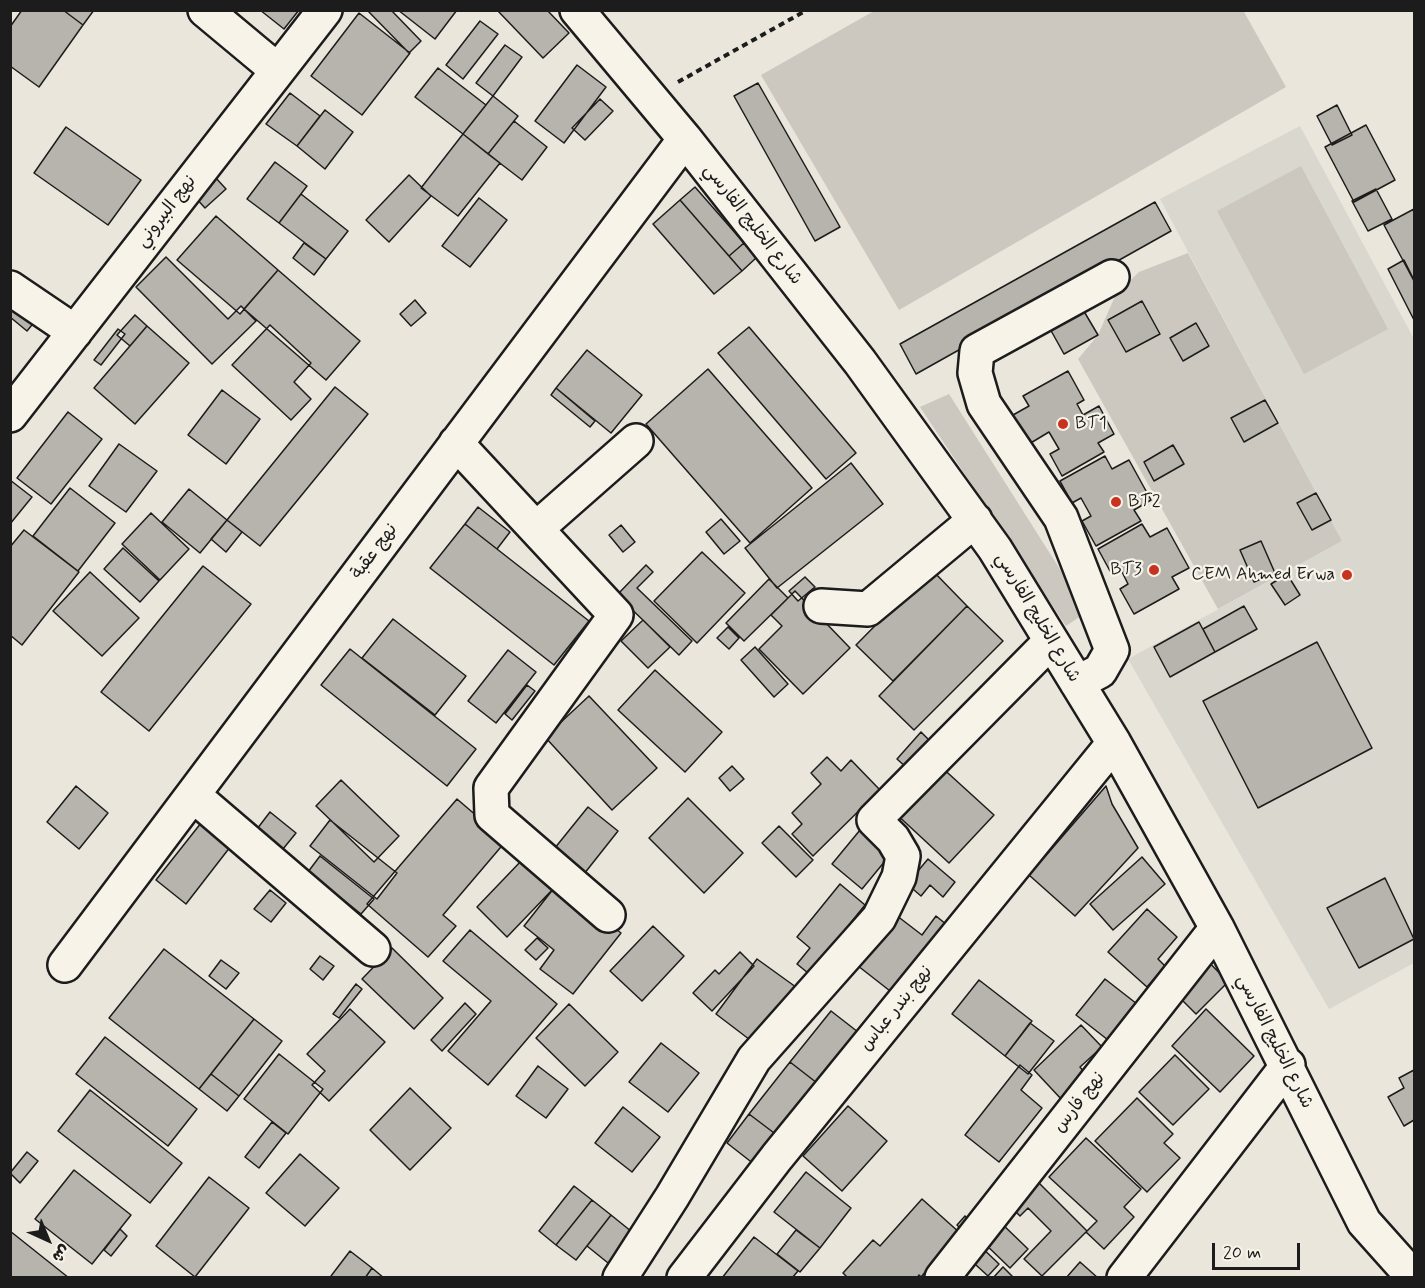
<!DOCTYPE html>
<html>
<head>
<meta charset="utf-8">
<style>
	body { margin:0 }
	#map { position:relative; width:1425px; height:1288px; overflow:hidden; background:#eae6dc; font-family:Mynerve,"Playpen Sans Arabic",sans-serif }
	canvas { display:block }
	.frame { position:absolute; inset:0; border:12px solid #1c1c1c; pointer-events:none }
	.north { position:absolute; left:18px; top:1210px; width:60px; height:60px; -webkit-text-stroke:4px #f7f3e8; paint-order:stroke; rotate:136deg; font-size:16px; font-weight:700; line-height:24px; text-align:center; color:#1c1c1c }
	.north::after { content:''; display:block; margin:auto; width:21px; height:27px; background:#1c1c1c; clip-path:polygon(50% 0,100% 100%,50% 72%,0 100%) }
	.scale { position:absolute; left:1212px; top:1243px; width:88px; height:27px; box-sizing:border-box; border:3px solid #1c1c1c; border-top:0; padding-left:8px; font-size:18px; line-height:21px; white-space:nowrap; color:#1c1c1c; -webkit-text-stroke:4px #f7f3e8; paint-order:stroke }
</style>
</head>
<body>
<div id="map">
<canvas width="1425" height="1288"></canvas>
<div class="frame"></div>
<div class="north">ش</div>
<div class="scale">20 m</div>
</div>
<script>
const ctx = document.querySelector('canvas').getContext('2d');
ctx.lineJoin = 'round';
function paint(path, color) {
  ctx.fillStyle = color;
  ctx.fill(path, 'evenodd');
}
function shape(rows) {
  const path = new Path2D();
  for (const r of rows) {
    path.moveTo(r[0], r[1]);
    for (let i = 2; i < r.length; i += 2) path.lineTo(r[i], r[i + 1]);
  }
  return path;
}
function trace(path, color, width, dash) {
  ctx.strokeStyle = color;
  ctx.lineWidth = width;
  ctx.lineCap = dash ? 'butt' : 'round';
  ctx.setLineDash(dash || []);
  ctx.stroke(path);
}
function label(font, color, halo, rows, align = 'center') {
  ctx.font = font + ' Mynerve,"Playpen Sans Arabic",sans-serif';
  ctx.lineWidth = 4.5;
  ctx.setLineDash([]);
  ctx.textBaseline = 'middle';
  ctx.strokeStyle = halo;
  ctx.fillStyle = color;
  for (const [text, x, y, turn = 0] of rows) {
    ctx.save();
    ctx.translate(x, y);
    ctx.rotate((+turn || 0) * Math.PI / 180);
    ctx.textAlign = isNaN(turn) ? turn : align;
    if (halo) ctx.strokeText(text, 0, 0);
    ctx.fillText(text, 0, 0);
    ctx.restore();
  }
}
const built = shape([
	[1300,126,1414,339,1414,963,1329,1009,1128,659,1342,541,1160,199]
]);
const green = shape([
	[1243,10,1286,87,899,310,761,75,874,11],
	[1301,166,1388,329,1304,374,1217,211],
	[1188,253,1342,541,1218,609,1078,359,1098,335,1116,294,1139,272],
	[949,394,1087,612,1066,626,920,407]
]);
const building = shape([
	[22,10,63,10,83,25,39,87,10,66,10,27,22,10],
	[63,10,94,10,83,25,63,10],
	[260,10,299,10,284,29,260,10],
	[367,10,391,10,421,41,409,53,367,10],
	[398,10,457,10,435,39,398,10],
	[497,10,547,10,569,33,543,58,497,10],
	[359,13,410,53,362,115,311,76,359,13],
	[480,21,498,34,463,79,446,65,480,21],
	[505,45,522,57,493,96,476,83,505,45],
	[577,65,606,87,564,143,535,121,577,65],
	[438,68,486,105,463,134,415,97,438,68],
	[758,83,840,227,815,241,734,96,758,83],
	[290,93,320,116,297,146,266,124,290,93],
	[493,96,518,116,488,154,463,134,493,96],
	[600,99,613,111,585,140,572,128,600,99],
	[1337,105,1352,135,1332,145,1317,116,1337,105],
	[325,110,353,132,325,169,297,146,325,110],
	[514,121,547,147,522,180,488,154,514,121],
	[1366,125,1395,180,1354,202,1325,147,1366,125],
	[66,127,141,180,108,225,34,173,66,127],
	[463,134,500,163,458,216,421,188,463,134],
	[275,162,307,186,279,223,247,199,275,162],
	[409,175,431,196,389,242,366,220,409,175],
	[215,177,226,189,205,208,194,196,215,177],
	[695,187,744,243,729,256,680,200,695,187],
	[1376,189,1392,219,1368,231,1352,201,1376,189],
	[301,194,348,231,326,259,279,223,301,194],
	[479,198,507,220,470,267,442,246,479,198],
	[680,200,742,271,714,294,653,224,680,200],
	[1155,202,1171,231,916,374,900,344,1155,202],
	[1414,209,1414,281,1384,225,1414,209],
	[216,216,278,270,240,314,177,260,216,216],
	[304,243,326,259,314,275,293,258,304,243],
	[744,243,756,258,742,271,729,256,744,243],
	[166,257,228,319,241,306,256,321,212,364,136,287,166,257],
	[1404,260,1414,280,1414,320,1388,269,1404,260],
	[278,270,360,341,326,380,244,309,278,270],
	[10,300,36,320,27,331,10,317,10,300],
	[415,300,426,313,411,326,400,314,415,300],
	[1142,301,1160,334,1126,352,1108,320,1142,301],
	[1082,308,1098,335,1064,354,1049,327,1082,308],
	[135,315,147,326,130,346,117,335,135,315],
	[1196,323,1209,346,1183,361,1170,338,1196,323],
	[270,325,311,363,294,382,311,399,291,420,232,365,270,325],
	[147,326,189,363,135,424,94,388,147,326],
	[749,327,856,453,826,479,718,353,749,327],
	[118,329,125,334,101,365,94,360,118,329],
	[587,350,642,395,611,433,556,388,587,350],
	[708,369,812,488,750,543,646,424,708,369],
	[1068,371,1084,400,1077,404,1083,415,1099,406,1114,434,1098,443,1104,452,1062,476,1050,454,1059,449,1049,432,1029,444,1013,415,1029,406,1023,396,1068,371],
	[335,387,368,414,260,546,227,520,335,387],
	[556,388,595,421,590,427,551,395,556,388],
	[222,390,260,419,226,464,188,435,222,390],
	[1265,400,1278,423,1244,442,1231,418,1265,400],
	[68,412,102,439,51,504,17,478,68,412],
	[119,444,157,471,126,512,89,486,119,444],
	[1173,445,1184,464,1154,481,1144,462,1173,445],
	[1105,456,1112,469,1129,460,1151,500,1134,510,1141,521,1096,546,1082,521,1091,516,1081,498,1072,503,1060,481,1105,456],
	[851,463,883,504,777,588,745,548,851,463],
	[10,480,32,497,10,524,10,480],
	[70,488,115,523,78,571,33,536,70,488],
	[189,489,227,520,200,553,162,522,189,489],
	[1316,493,1331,520,1312,530,1297,503,1316,493],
	[478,507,510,532,497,549,465,524,478,507],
	[151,513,189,549,160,580,122,544,151,513],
	[721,519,740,541,724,554,706,532,721,519],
	[227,520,242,532,226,552,211,539,227,520],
	[465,524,589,621,554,665,430,568,465,524],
	[1142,524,1150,537,1167,528,1189,568,1172,577,1179,589,1134,614,1120,589,1128,584,1119,566,1110,571,1098,549,1142,524],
	[621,525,635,542,623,552,609,535,621,525],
	[24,530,79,572,22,645,10,635,10,547,24,530],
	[1261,541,1275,573,1254,582,1240,550,1261,541],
	[123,548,159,581,140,602,104,569,123,548],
	[702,552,745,593,697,643,654,601,702,552],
	[646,565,653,572,637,588,692,641,679,655,617,595,646,565],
	[203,566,251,604,149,731,101,692,203,566],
	[931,569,967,606,893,681,856,645,931,569],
	[90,572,139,618,102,656,53,611,90,572],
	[1287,574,1300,595,1285,605,1271,584,1287,574],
	[805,577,815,587,798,601,789,591,805,577],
	[769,579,788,598,744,641,726,623,769,579],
	[795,591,850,648,803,694,759,649,782,626,771,615,795,591],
	[967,606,1003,641,914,730,879,696,967,606],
	[1244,606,1257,629,1215,652,1203,629,1244,606],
	[393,619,466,676,435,715,362,658,393,619],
	[643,620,670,647,648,668,621,641,643,620],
	[1199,622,1215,652,1170,677,1154,647,1199,622],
	[728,627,739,638,729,649,717,638,728,627],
	[1317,642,1372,748,1258,808,1203,701,1317,642],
	[755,647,788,684,774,697,741,660,755,647],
	[350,649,476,749,447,786,321,685,350,649],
	[508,650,536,672,496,723,468,701,508,650],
	[655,670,722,732,685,772,618,710,655,670],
	[527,685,535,691,512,720,505,714,527,685],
	[589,696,657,768,612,810,545,737,589,696],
	[921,732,931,742,907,768,897,759,921,732],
	[827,757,841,771,851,760,880,790,813,856,792,834,802,824,792,813,821,784,811,773,827,757],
	[938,764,994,815,949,863,894,812,938,764],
	[732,766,744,779,730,791,719,778,732,766],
	[341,780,399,836,374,862,316,806,341,780],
	[76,786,108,813,79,849,47,822,76,786],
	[1106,786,1112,804,1138,848,1075,916,1029,875,1106,786],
	[688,798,743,853,704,893,649,838,688,798],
	[457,799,506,841,443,915,456,926,428,957,367,904,457,799],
	[588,807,618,831,580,879,550,854,588,807],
	[270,812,296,833,283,849,257,829,270,812],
	[205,818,234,842,186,904,156,880,205,818],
	[330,820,397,873,377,899,310,846,330,820],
	[865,824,895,849,862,889,832,864,865,824],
	[779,826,813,860,796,877,762,843,779,826],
	[320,856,374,899,361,914,308,872,320,856],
	[1142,857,1165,884,1113,930,1090,904,1142,857],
	[523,859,553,889,507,937,477,907,523,859],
	[928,859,955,882,943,897,930,885,921,896,907,884,928,859],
	[1385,878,1414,939,1359,968,1327,908,1385,878],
	[558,883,621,933,573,994,540,969,554,950,524,926,558,883],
	[840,884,865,905,832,946,842,954,819,982,797,964,810,948,797,937,840,884],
	[270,890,286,903,271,922,254,909,270,890],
	[1147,909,1177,937,1158,959,1165,966,1147,987,1108,952,1147,909],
	[892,912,922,935,936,916,952,929,899,998,853,962,892,912],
	[653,926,684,956,642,1001,610,971,653,926],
	[470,930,557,1004,488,1085,448,1051,491,1001,443,961,470,930],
	[537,938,548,948,536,960,525,950,537,938],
	[392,948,443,998,414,1029,362,979,392,948],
	[164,949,254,1019,199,1089,109,1018,164,949],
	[740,952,754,966,712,1011,693,993,715,970,719,974,740,952],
	[320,956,334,966,323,980,310,969,320,956],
	[1204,957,1228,982,1196,1014,1172,990,1204,957],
	[757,959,800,990,758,1046,716,1014,757,959],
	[221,960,239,973,226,989,209,976,221,960],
	[1105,979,1146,1011,1117,1047,1076,1015,1105,979],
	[979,980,1032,1021,1005,1056,952,1014,979,980],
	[356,984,362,989,339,1018,333,1014,356,984],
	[465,1003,476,1014,442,1051,431,1040,465,1003],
	[569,1004,618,1052,585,1086,536,1038,569,1004],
	[350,1009,385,1042,329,1101,312,1085,325,1071,307,1054,350,1009],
	[1206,1009,1254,1056,1220,1092,1172,1046,1206,1009],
	[831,1011,867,1039,826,1090,790,1062,831,1011],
	[254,1019,282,1041,239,1096,211,1074,254,1019],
	[1030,1023,1054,1041,1028,1074,1005,1056,1030,1023],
	[1081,1025,1102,1047,1080,1067,1089,1078,1063,1101,1034,1070,1081,1025],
	[105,1037,197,1109,168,1146,76,1074,105,1037],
	[661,1043,699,1073,668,1112,629,1082,661,1043],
	[279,1054,323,1089,288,1134,244,1099,279,1054],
	[1175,1055,1209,1089,1173,1125,1139,1092,1175,1055],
	[790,1062,826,1090,786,1142,749,1114,790,1062],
	[1020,1065,1032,1075,1021,1090,1042,1108,999,1162,965,1135,1020,1065],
	[538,1066,568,1089,546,1118,516,1096,538,1066],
	[1414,1070,1414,1120,1404,1126,1388,1097,1404,1088,1399,1078,1414,1070],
	[211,1074,239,1096,227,1111,199,1089,211,1074],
	[410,1088,451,1128,410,1170,370,1130,410,1088],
	[90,1090,182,1163,150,1203,58,1131,90,1090],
	[1137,1098,1173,1134,1164,1143,1180,1158,1147,1192,1095,1141,1137,1098],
	[848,1106,887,1141,842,1191,803,1156,848,1106],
	[623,1107,660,1137,632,1172,595,1143,623,1107],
	[749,1114,782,1139,759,1168,727,1143,749,1114],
	[272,1122,286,1133,259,1168,245,1157,272,1122],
	[1086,1138,1141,1189,1124,1207,1134,1217,1104,1249,1086,1232,1097,1221,1049,1177,1086,1138],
	[27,1152,38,1161,20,1183,10,1173,27,1152],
	[300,1154,339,1188,305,1226,266,1193,300,1154],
	[74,1170,131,1215,92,1264,35,1219,74,1170],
	[806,1172,851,1208,820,1248,774,1212,806,1172],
	[209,1177,249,1208,195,1277,156,1246,209,1177],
	[1034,1178,1087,1231,1042,1276,1024,1259,1051,1231,1028,1208,1020,1216,1008,1204,1034,1178],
	[574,1186,592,1200,556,1245,539,1231,574,1186],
	[922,1199,960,1233,921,1277,919,1275,917,1278,848,1278,843,1273,873,1240,880,1246,922,1199],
	[592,1200,611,1215,576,1260,556,1245,592,1200],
	[611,1215,642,1240,618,1271,587,1246,611,1215],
	[965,1216,977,1227,968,1236,957,1225,965,1216],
	[999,1221,1028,1249,1010,1268,981,1240,999,1221],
	[120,1229,127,1236,111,1256,104,1250,120,1229],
	[796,1230,820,1248,800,1272,777,1254,796,1230],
	[10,1231,69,1278,10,1278,10,1231],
	[754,1237,798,1271,792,1278,722,1278,754,1237],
	[977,1243,999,1264,988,1276,965,1255,977,1243],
	[350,1251,372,1268,365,1278,333,1278,331,1276,350,1251],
	[1080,1262,1098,1278,1066,1278,1080,1262],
	[1003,1267,1014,1278,993,1278,1003,1267],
	[372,1268,384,1278,365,1278,372,1268]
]);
const path = shape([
	[678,82,807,10]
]);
const minor = shape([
	[205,10,277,70],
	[577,10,685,139,860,362,995,549,1114,743,1217,928,1364,1222,1414,1278],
	[10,288,75,332],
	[10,415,325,10],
	[456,443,616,615,491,788,492,815,608,915],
	[536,529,636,441],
	[821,606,868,609,975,520],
	[1077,683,1100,671,1112,650,1061,518,984,404,975,373,977,351,1112,277],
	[193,795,373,949],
	[65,965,685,139],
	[620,1278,672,1197,754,1059,879,918,899,877,903,856,893,839,874,820,1051,641],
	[684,1278,777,1157,1114,743],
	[942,1278,1217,928],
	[1124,1278,1288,1065]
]);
const markers = [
	[1063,424,6,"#c8321e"],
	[1116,502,6,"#c8321e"],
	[1154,570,6,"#c8321e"],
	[1347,575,6,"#c8321e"]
];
const streetNames = [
	["نهج البيروني",167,212,-52],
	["شارع الخليج الفارسي",752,225,52],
	["نهج عقبة",375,552,-53],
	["شارع الخليج الفارسي",1037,618,59],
	["نهج بندر عباس",897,1009,-51],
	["شارع الخليج الفارسي",1274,1042,63],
	["نهج فارس",1080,1103,-52]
];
const poiNames = [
	["BT1",1075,424],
	["BT2",1128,502],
	["BT3",1142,570,"right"],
	["CEM Ahmed Erwa",1335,575,"right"]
];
paint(built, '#dad7ce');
paint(green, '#ccc8c0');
paint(building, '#b6b4ac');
trace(building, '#1c1c1c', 1.5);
trace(minor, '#1c1c1c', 38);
trace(path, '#1c1c1c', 4, [6, 4.5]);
trace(minor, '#f7f3e8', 33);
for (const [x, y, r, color] of markers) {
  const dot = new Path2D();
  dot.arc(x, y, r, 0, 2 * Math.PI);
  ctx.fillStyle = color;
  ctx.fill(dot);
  trace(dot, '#f7f3e8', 2);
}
label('18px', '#1c1c1c', '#f7f3e8', streetNames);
label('18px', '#1c1c1c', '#f7f3e8', poiNames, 'left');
</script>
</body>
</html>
